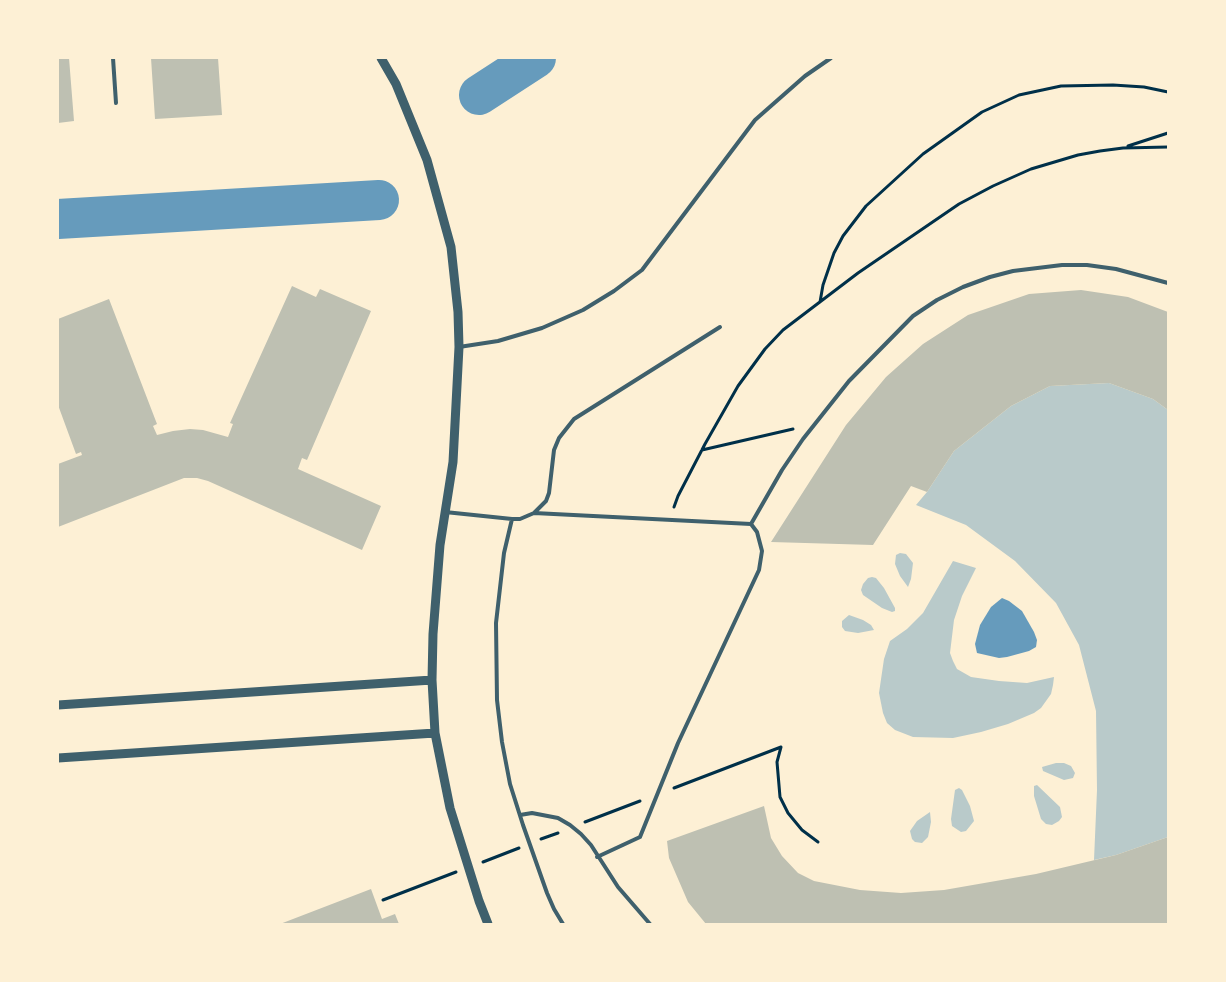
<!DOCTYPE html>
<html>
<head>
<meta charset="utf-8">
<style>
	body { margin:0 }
	#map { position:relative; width:1226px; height:982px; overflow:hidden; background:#fdf0d5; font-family:Bitter,serif }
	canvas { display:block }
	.frame { position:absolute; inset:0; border:59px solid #fdf0d5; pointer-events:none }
</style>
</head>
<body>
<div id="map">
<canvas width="1226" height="982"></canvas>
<div class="frame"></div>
</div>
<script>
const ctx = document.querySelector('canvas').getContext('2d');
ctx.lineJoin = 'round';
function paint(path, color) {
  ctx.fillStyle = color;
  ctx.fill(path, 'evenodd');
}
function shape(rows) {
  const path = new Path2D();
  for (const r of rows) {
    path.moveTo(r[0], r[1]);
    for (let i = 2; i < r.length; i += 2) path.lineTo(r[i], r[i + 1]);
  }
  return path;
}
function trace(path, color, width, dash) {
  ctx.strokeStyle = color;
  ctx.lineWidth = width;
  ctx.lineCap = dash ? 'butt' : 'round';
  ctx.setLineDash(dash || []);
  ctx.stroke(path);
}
const green = shape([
	[1109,383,1153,399,1168,410,1168,837,1116,855,1094,860,1097,790,1096,711,1079,645,1056,603,1015,561,966,525,916,505,927,492,954,451,1011,406,1050,386],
	[900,553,906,554,913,563,911,579,908,587,900,576,895,564,896,555],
	[953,561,976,568,962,596,954,620,950,653,953,661,957,669,971,677,999,681,1027,683,1054,677,1053,685,1051,694,1041,708,1034,713,1008,724,981,732,953,738,913,737,895,730,887,723,883,713,879,693,884,659,890,641,907,629,923,613],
	[872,577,876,578,884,588,895,608,895,611,892,612,882,608,863,595,861,590,863,584,868,578],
	[849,615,863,620,871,625,874,630,858,633,845,631,842,627,842,621],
	[1056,763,1064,763,1071,766,1075,773,1073,778,1064,780,1043,771,1042,767],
	[1037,785,1060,807,1062,817,1059,821,1052,825,1046,824,1041,819,1034,796,1034,786],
	[959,788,962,790,970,806,974,821,966,831,961,832,952,826,951,819,955,790],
	[930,812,931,822,928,837,922,843,915,842,912,839,910,831,917,821]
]);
const water = shape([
	[1002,598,1009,601,1022,611,1034,632,1037,640,1036,647,1029,651,1007,657,999,658,977,653,975,644,980,625,991,607]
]);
const river = shape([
	[479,95,536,58],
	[58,219,379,200]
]);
const building = shape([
	[58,58,69,58,74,121,58,123],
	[151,58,218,58,222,115,155,119],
	[292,286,316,297,320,289,371,311,307,460,302,458,298,469,381,506,362,550,208,481,197,478,184,478,58,527,58,464,82,455,81,452,76,454,58,405,58,319,109,299,157,424,153,426,157,435,173,431,190,429,203,430,228,437,233,424,230,423],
	[1081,290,1128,297,1168,312,1168,410,1153,399,1109,383,1050,386,1011,406,954,451,927,492,911,486,873,545,771,542,846,425,886,377,923,344,968,315,1029,294],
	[764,806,771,838,782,856,798,873,814,881,860,890,901,893,944,890,1036,874,1116,855,1168,837,1168,924,706,924,688,902,669,858,667,841],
	[371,889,382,919,395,914,399,924,280,924]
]);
const path = shape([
	[1128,146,1168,133],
	[820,302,823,285,834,253,843,236,866,206,923,154,982,112,1019,95,1061,86,1113,85,1144,87,1168,92],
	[702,450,793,429],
	[674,507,678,496,705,444,738,386,765,349,783,330,858,273,959,204,993,186,1031,169,1078,155,1100,151,1123,148,1168,147],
	[674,788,781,747,777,762,780,797,788,813,802,830,818,842],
	[585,822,640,801],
	[541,839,558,833],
	[483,862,519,848],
	[383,900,456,872]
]);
const service = shape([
	[113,58,116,103],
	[459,347,498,341,542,328,583,310,614,291,642,270,755,120,805,76,831,58],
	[445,512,512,519,520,519,534,513,546,501,549,493,554,450,559,438,574,419,720,327],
	[534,513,751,524,782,470,803,439,849,381,913,316,937,300,963,287,990,277,1013,271,1062,265,1087,265,1116,269,1168,283],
	[512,519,504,553,496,623,497,700,502,742,510,784,523,825,547,893,554,909,563,924],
	[520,815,532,813,558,818,570,825,581,834,591,845,618,887,650,924],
	[597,857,640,837,678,743,759,570,762,551,757,532,751,524]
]);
const tertiary = shape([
	[381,58,396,84,427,160,451,247,458,312,459,347,453,462,440,545,433,634,432,680,435,733,450,808,479,901,488,924],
	[58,705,432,680],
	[58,758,435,733]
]);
paint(green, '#b9caca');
paint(water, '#669bbc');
trace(river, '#669bbc', 40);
paint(building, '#bec0b2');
trace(path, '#003049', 3);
trace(service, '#3f606c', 4);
trace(tertiary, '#3f606c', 9);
</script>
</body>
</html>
